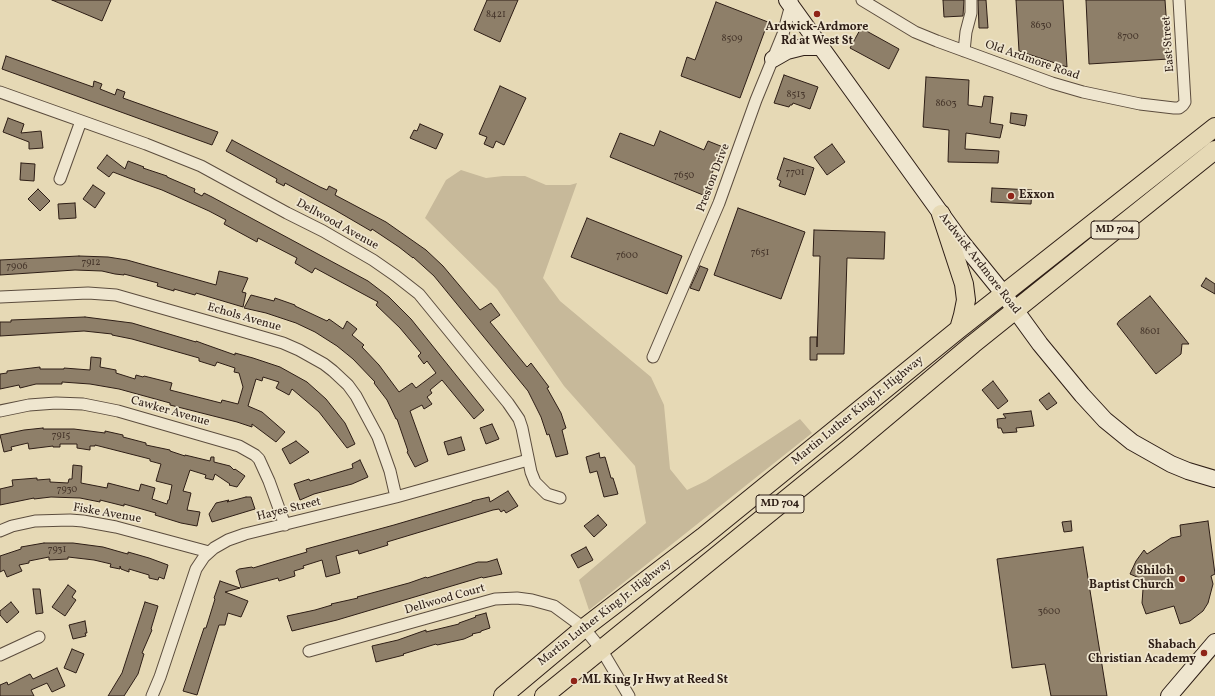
<!DOCTYPE html>
<html>
<head>
<meta charset="utf-8">
<style>
	body { margin:0 }
	canvas { display:block; background:#e6d9b5 }
</style>
</head>
<body>
<canvas width="1215" height="696"></canvas>
<script>
const ctx = document.querySelector('canvas').getContext('2d');
ctx.lineJoin = 'round';
function paint(path, color) {
  ctx.fillStyle = color;
  ctx.fill(path, 'evenodd');
}
function shape(rows) {
  const path = new Path2D();
  for (const r of rows) {
    path.moveTo(r[0], r[1]);
    for (let i = 2; i < r.length; i += 2) path.lineTo(r[i], r[i + 1]);
  }
  return path;
}
function trace(path, color, width, dash) {
  ctx.strokeStyle = color;
  ctx.lineWidth = width;
  ctx.lineCap = dash ? 'butt' : 'round';
  ctx.setLineDash(dash || []);
  ctx.stroke(path);
}
function label(font, color, halo, rows, align = 'center') {
  ctx.font = font + ' Vollkorn,serif';
  ctx.lineWidth = 3.5;
  ctx.setLineDash([]);
  ctx.textBaseline = 'middle';
  ctx.strokeStyle = halo;
  ctx.fillStyle = color;
  for (const [text, x, y, turn = 0] of rows) {
    ctx.save();
    ctx.translate(x, y);
    ctx.rotate((+turn || 0) * Math.PI / 180);
    ctx.textAlign = isNaN(turn) ? turn : align;
    if (halo) ctx.strokeText(text, 0, 0);
    ctx.fillText(text, 0, 0);
    ctx.restore();
  }
}
const green = shape([
	[461,170,486,178,503,176,525,176,546,185,570,185,577,183,543,278,560,301,651,377,664,405,670,469,687,490,706,481,800,419,812,433,589,610,579,580,646,523,635,466,564,386,497,289,425,218,446,180]
]);
const building = shape([
	[52,0,111,0,102,21,52,0],
	[487,0,518,0,500,42,474,30,487,0],
	[943,0,964,0,963,16,944,17,943,0],
	[978,0,986,0,988,28,979,28,978,0],
	[1016,0,1063,0,1067,67,1019,51,1016,0],
	[1086,0,1165,0,1169,59,1089,64,1086,0],
	[716,2,768,22,740,98,681,76,687,57,695,60,716,2],
	[861,28,899,49,889,69,850,48,861,28],
	[6,56,93,87,94,81,102,84,100,89,115,95,117,89,125,92,123,98,218,132,212,145,2,69,6,56],
	[784,75,818,87,810,109,793,103,792,105,790,105,789,107,774,103,784,75],
	[926,77,969,80,968,105,982,107,984,96,993,97,990,123,1003,125,1000,138,966,133,965,149,999,151,998,163,948,162,949,130,923,127,926,77],
	[500,86,526,98,504,145,496,141,493,148,484,144,487,137,479,134,500,86],
	[1011,113,1027,115,1025,126,1010,123,1011,113],
	[8,118,24,124,21,133,41,131,43,148,29,149,29,142,3,132,8,118],
	[420,124,443,134,436,149,410,138,414,130,417,131,420,124],
	[660,131,704,150,708,141,723,147,703,195,610,157,620,133,654,146,660,131],
	[232,140,320,187,327,190,329,186,337,190,335,195,386,222,426,250,443,266,480,310,491,303,500,315,490,322,527,367,531,363,549,387,547,388,561,413,566,428,562,430,568,454,556,457,549,434,547,435,541,417,528,391,434,276,413,257,413,258,399,247,372,229,371,231,335,210,285,183,284,186,276,182,277,179,226,151,232,140],
	[832,144,845,162,827,175,814,157,832,144],
	[107,155,125,169,128,161,144,167,143,168,167,176,167,177,195,189,194,192,202,196,204,193,212,197,368,281,389,297,411,319,484,410,474,419,442,380,430,390,432,393,427,397,432,404,424,409,422,405,410,411,428,461,415,467,407,452,408,451,397,419,396,419,387,400,374,383,375,382,353,359,337,346,315,332,296,323,266,313,244,308,251,295,274,301,275,298,295,305,295,306,327,321,329,319,343,329,347,321,357,329,352,335,364,345,362,347,379,365,399,392,412,383,416,388,436,373,427,361,424,364,418,356,421,353,400,328,376,305,378,302,315,268,312,273,295,263,297,258,258,238,257,242,224,224,226,220,209,211,162,190,134,180,113,172,109,177,97,168,107,155],
	[784,158,814,168,805,195,779,186,781,181,777,179,784,158],
	[21,163,35,164,34,181,20,180,21,163],
	[93,185,105,193,95,208,83,199,93,185],
	[992,188,1032,190,1031,204,991,202,992,188],
	[38,189,50,201,40,211,28,199,38,189],
	[75,203,76,218,59,219,58,204,75,203],
	[738,208,805,232,781,299,714,275,738,208],
	[587,218,682,256,667,294,571,257,587,218],
	[814,230,885,232,884,259,847,258,844,354,817,354,817,360,810,360,810,337,817,337,817,347,820,256,813,256,814,230],
	[79,256,108,257,127,260,216,285,219,271,248,278,242,292,246,293,243,307,196,293,195,295,174,289,174,291,157,286,158,283,124,274,124,275,115,274,102,271,75,270,0,275,0,260,79,256],
	[700,266,708,269,699,291,690,288,700,266],
	[1206,278,1215,284,1215,294,1201,286,1206,278],
	[1150,296,1189,344,1182,344,1181,354,1156,374,1117,324,1119,321,1150,296],
	[85,317,132,323,196,342,196,341,204,344,235,355,235,353,253,358,280,367,307,382,326,399,345,423,355,444,347,448,319,412,292,389,289,395,276,388,279,382,263,377,262,381,256,379,248,406,262,412,285,432,276,442,252,424,252,427,237,422,170,405,170,403,119,389,90,384,62,382,62,384,36,384,20,388,19,385,0,389,0,374,7,373,7,371,40,367,40,369,64,369,64,368,90,370,91,357,101,358,100,367,116,370,116,373,135,379,136,375,143,377,144,376,172,383,170,390,221,403,222,400,238,404,243,387,239,373,234,372,235,368,217,362,215,366,199,361,199,358,132,339,112,335,112,334,84,331,0,336,0,322,11,322,11,320,85,317],
	[993,381,1008,401,998,409,982,390,993,381],
	[1049,393,1057,403,1047,410,1039,400,1049,393],
	[1031,411,1034,426,1016,428,1017,432,1003,433,1001,428,998,428,997,419,1006,418,1003,414,1031,411],
	[492,424,499,439,486,444,480,428,492,424],
	[43,428,43,429,74,429,105,433,105,431,123,435,123,437,146,443,146,445,170,450,170,451,185,456,185,455,210,461,211,457,214,457,214,462,230,466,234,470,235,469,245,476,237,487,229,485,230,484,215,474,213,480,205,478,206,475,190,470,183,491,191,493,187,510,200,512,197,526,181,523,155,515,156,513,124,504,124,506,100,500,100,502,80,498,51,497,34,499,34,498,0,505,0,489,13,486,12,480,37,478,37,480,50,479,50,482,68,483,69,479,72,479,73,465,82,466,81,483,107,488,108,483,139,491,141,484,155,488,152,499,167,504,168,500,169,500,172,485,156,481,161,464,150,461,150,459,95,445,95,446,90,446,90,450,77,448,77,444,60,444,60,447,53,447,53,446,29,449,28,443,11,447,12,450,4,452,0,435,24,430,43,428],
	[461,437,465,450,448,455,444,442,461,437],
	[296,441,309,452,290,464,282,449,296,441],
	[599,453,600,458,605,457,611,478,613,478,618,494,604,497,597,471,590,473,586,457,599,453],
	[360,460,368,477,352,484,314,494,300,500,294,484,309,479,310,481,353,468,352,464,360,460],
	[508,491,518,506,506,513,504,510,501,512,499,509,493,510,387,542,388,545,359,554,358,550,336,556,340,573,326,577,322,560,303,566,304,568,294,571,295,576,279,581,278,578,241,588,236,571,239,569,252,567,253,568,276,561,307,552,306,549,394,525,472,502,472,501,489,497,490,502,508,491],
	[246,497,251,497,255,509,212,522,209,514,216,503,229,500,227,502,246,497],
	[598,515,607,525,594,537,584,526,598,515],
	[1071,521,1072,531,1064,532,1062,522,1071,521],
	[1208,521,1215,574,1211,576,1213,584,1208,603,1203,611,1190,621,1180,624,1174,606,1146,614,1142,603,1143,589,1146,581,1130,574,1136,561,1144,550,1147,554,1171,538,1181,536,1180,525,1208,521],
	[44,543,73,543,103,547,124,553,128,554,128,552,149,558,168,565,164,579,159,577,158,580,149,578,149,575,129,569,129,572,121,569,120,566,120,569,110,567,111,564,94,560,68,557,68,559,49,560,49,557,29,561,29,563,19,565,22,571,7,577,4,570,0,572,0,556,21,549,21,547,44,543],
	[586,547,593,560,578,568,571,555,586,547],
	[1083,547,1107,696,1051,696,1045,664,1012,668,997,559,1083,547],
	[497,559,502,574,483,578,482,577,337,620,292,631,287,616,315,610,332,605,331,604,358,598,357,597,409,583,426,577,427,578,478,562,487,562,497,559],
	[220,581,240,588,225,592,248,601,241,617,228,613,225,625,219,625,197,695,183,691,204,628,206,628,215,599,214,598,220,581],
	[68,585,76,591,72,597,76,600,65,616,52,607,68,585],
	[33,589,40,589,43,613,36,614,33,589],
	[11,602,19,612,7,623,0,615,0,611,11,602],
	[145,602,158,606,151,629,152,630,142,653,144,654,138,674,124,696,108,696,122,673,145,602],
	[486,613,490,628,481,631,481,632,472,634,473,635,464,639,437,645,436,644,403,654,404,655,376,662,372,646,398,640,426,630,426,632,459,624,459,623,476,617,475,616,486,613],
	[85,621,87,633,85,633,86,636,73,639,69,625,85,621],
	[72,649,84,654,76,673,64,668,72,649],
	[57,668,65,686,52,692,47,683,31,690,34,696,0,696,0,685,7,682,8,685,30,674,33,679,57,668]
]);
const street = shape([
	[862,0,915,32,937,41,1052,83,1083,92,1140,104,1174,108,1179,108,1183,105,1185,102,1179,0],
	[964,51,966,32,971,13,971,0],
	[0,92,146,144,201,166,287,213,323,231,373,260,396,276,419,294,508,403,519,419,522,428,531,472,535,482,547,494,560,498],
	[60,179,81,121],
	[0,297,88,293,116,295,235,329,283,343,299,350,324,364,333,371,348,385,356,396,378,437,390,471,396,497],
	[653,357,719,203,756,100,783,34,792,1],
	[0,411,29,405,56,403,83,404,118,411,239,446,255,455,259,459,269,481,285,525],
	[0,531,12,526,35,521,70,520,83,521,116,527,209,552],
	[309,651,495,599,517,598,532,600,554,606,584,628,601,649,629,696],
	[0,655,39,637],
	[152,696,160,677,196,569,204,557,214,548,228,540,245,534,396,497,528,460]
]);
const secondary = shape([
	[787,0,960,240,1003,293,1040,344,1082,395,1105,420,1132,442,1171,464,1188,471,1215,479],
	[773,59,787,51,803,47,820,47],
	[1169,696,1215,642]
]);
const primary = shape([
	[941,214,964,284,966,300,963,315,959,329],
	[503,696,584,628,703,537,959,329,1215,127],
	[544,696,848,449,973,344,1215,150]
]);
const markers = [
	[817,14,4,"#8f2418"],
	[1011,196,4,"#8f2418"],
	[1182,579,4,"#8f2418"],
	[1204,653,4,"#8f2418"],
	[574,681,4,"#8f2418"]
];
const numberNames = [
	["8421",496,15],
	["8630",1041,26],
	["8700",1128,37],
	["8509",732,39],
	["8513",796,95],
	["8603",946,104],
	["7701",795,173],
	["7650",684,176],
	["7651",760,253],
	["7600",627,256],
	["7912",91,263],
	["7906",17,267],
	["8601",1150,332],
	["7915",61,436],
	["7930",67,490],
	["7931",57,550],
	["3600",1049,612]
];
const shields = [
	[1115,230,48],
	[780,504,48]
];
const shieldNames = [
	["MD 704",1115,230],
	["MD 704",780,504]
];
const poiNames = [
	["Ardwick-Ardmore",817,28,"center"],
	["Rd at West St",817,42,"center"],
	["Exxon",1019,196],
	["Shiloh",1174,572,"right"],
	["Baptist Church",1174,586,"right"],
	["Shabach",1196,646,"right"],
	["Christian Academy",1196,660,"right"],
	["ML King Jr Hwy at Reed St",582,681]
];
const streetNames = [
	["East Street",1169,44,-94],
	["Old Ardmore Road",1032,61,19],
	["Preston Drive",714,178,-69],
	["Dellwood Avenue",337,225,29],
	["Ardwick Ardmore Road",979,264,52],
	["Echols Avenue",244,318,16],
	["Martin Luther King Jr. Highway",858,411,-39],
	["Cawker Avenue",170,412,16],
	["Hayes Street",289,510,-14],
	["Fiske Avenue",107,514,10],
	["Dellwood Court",445,600,-16],
	["Martin Luther King Jr. Highway",605,613,-38]
];
paint(green, '#c7b99a');
paint(building, '#8e7f69');
trace(building, '#2e1e16', 1);
trace(street, '#5c4d3e', 13);
trace(secondary, '#2e1e16', 18);
trace(primary, '#2e1e16', 20);
trace(street, '#efe6cf', 11);
trace(secondary, '#efe6cf', 16);
trace(primary, '#e6d9b5', 18);
for (const [x, y, r, color] of markers) {
  const dot = new Path2D();
  dot.arc(x, y, r, 0, 2 * Math.PI);
  ctx.fillStyle = color;
  ctx.fill(dot);
  trace(dot, '#efe6cf', 1.5);
}
label('10px', '#46362b', null, numberNames);
for (const [x, y, w] of shields) {
  const box = new Path2D();
  box.roundRect(x - w / 2, y - 9, w, 18, 3);
  ctx.fillStyle = '#efe6cf';
  ctx.fill(box);
  trace(box, '#2e1e16', 1);
}
label('bold 11px', '#2e1e16', null, shieldNames);
label('bold 12px', '#2e1e16', '#efe6cf', poiNames, 'left');
label('12px', '#2e1e16', '#efe6cf', streetNames);
</script>
</body>
</html>
